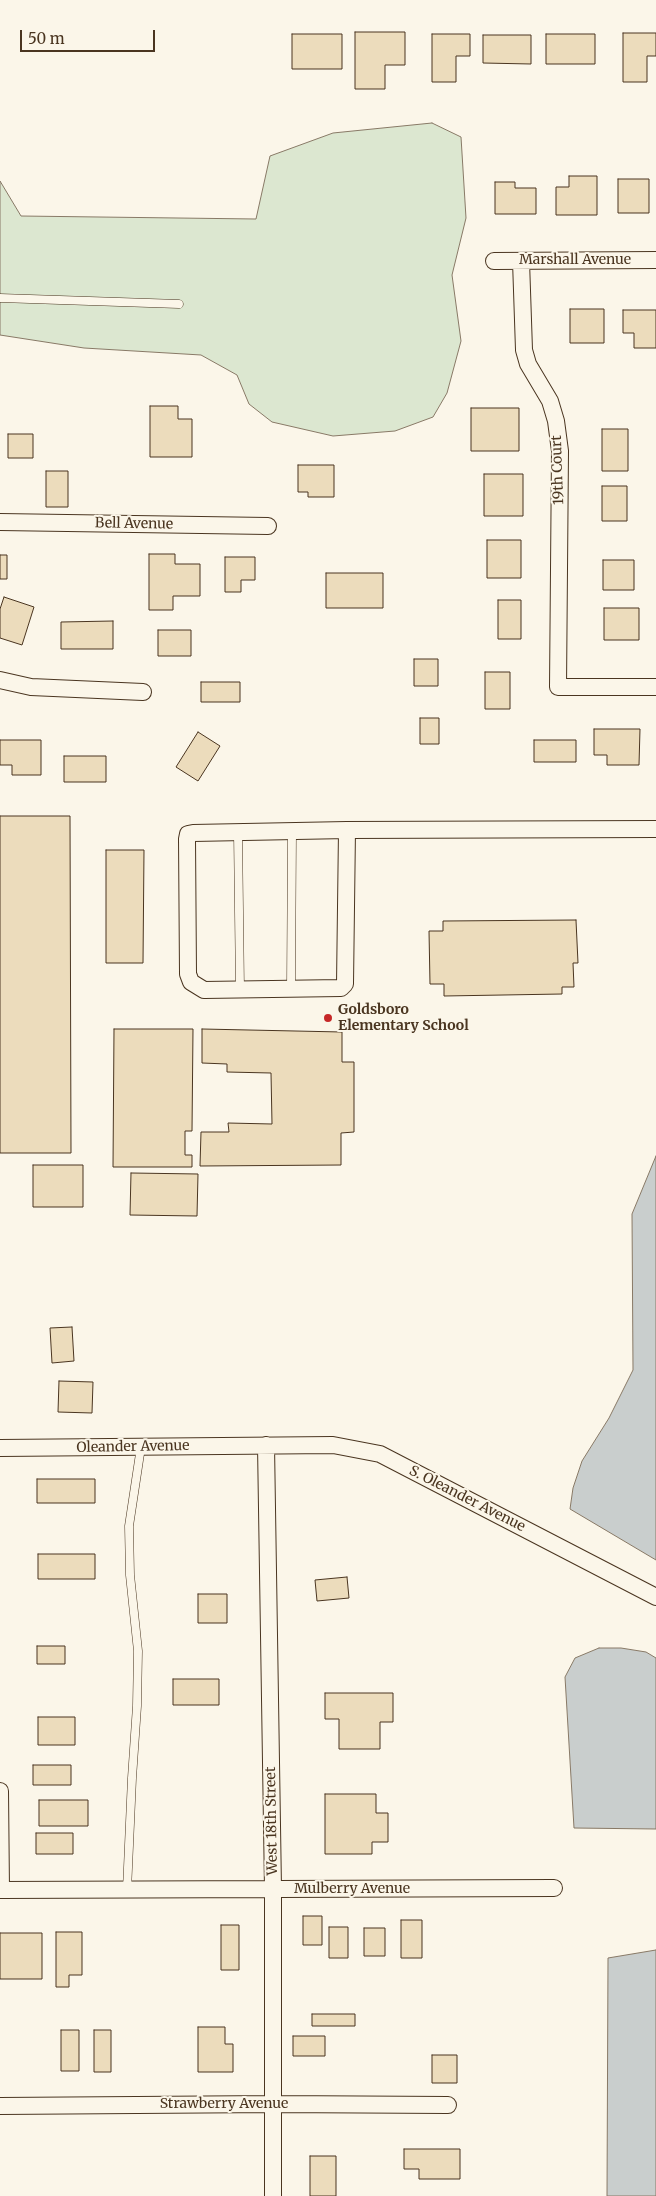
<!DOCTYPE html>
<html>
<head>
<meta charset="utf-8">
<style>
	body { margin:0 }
	#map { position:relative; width:656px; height:2196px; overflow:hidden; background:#fbf6e9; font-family:Merriweather,serif }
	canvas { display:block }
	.scale { position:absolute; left:20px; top:30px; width:135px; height:22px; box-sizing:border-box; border:2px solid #4a3520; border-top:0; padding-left:6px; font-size:15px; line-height:18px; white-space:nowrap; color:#4a3520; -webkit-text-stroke:4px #fbf6e9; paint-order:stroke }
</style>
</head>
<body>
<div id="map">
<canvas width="656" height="2196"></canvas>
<div class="scale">50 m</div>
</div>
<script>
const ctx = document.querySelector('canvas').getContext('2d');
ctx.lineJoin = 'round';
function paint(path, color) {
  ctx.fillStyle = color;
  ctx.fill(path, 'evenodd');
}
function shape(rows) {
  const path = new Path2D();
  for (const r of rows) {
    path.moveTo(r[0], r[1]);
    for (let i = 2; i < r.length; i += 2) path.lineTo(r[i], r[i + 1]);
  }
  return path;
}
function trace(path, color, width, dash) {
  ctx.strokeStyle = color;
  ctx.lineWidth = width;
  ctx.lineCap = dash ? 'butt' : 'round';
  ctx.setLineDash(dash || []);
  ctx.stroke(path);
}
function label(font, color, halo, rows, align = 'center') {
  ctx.font = font + ' Merriweather,serif';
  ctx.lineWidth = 4;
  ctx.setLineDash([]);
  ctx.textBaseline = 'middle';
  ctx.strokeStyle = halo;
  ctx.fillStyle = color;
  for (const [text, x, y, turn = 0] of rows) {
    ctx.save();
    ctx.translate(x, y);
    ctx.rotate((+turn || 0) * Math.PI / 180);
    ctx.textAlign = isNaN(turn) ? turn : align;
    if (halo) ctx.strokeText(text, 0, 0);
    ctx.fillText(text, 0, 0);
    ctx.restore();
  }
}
const green = shape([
	[432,123,461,137,466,218,452,275,461,341,447,393,433,417,395,431,333,436,272,422,249,404,237,375,201,355,84,348,0,335,0,181,21,216,256,219,270,156,333,133,432,123]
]);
const water = shape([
	[656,1156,656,1560,570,1509,573,1488,582,1461,609,1418,633,1370,632,1214,656,1156],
	[599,1648,621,1648,646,1652,656,1658,656,1829,574,1828,565,1677,575,1658,599,1648],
	[656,1950,656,2196,607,2196,608,1958,656,1950]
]);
const building = shape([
	[355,32,405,32,405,65,385,65,385,89,355,89,355,32],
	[623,33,656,33,656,56,647,56,647,82,623,82,623,33],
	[292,34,342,34,342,69,292,69,292,34],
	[432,34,470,34,470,56,456,56,456,82,432,82,432,34],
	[546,34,595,34,595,64,546,64,546,34],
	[483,35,531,35,531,64,483,63,483,35],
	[569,176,597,176,597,215,556,215,556,187,569,187,569,176],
	[618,179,649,179,649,213,618,213,618,179],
	[495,182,515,182,515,188,536,188,536,214,495,214,495,182],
	[570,309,604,309,604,343,570,343,570,309],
	[623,310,656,310,656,348,634,348,634,333,623,333,623,310],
	[150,406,178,406,178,419,192,419,192,457,150,457,150,406],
	[471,408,519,408,519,451,471,451,471,408],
	[602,429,628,429,628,471,602,471,602,429],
	[8,434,33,434,33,458,8,458,8,434],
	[298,465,334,465,334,497,308,497,308,492,298,492,298,465],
	[46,471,68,471,68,507,46,507,46,471],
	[484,474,523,474,523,516,484,516,484,474],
	[602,486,627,486,627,521,602,521,602,486],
	[487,540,521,540,521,578,487,578,487,540],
	[149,554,175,554,175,564,200,564,200,596,173,596,173,610,149,610,149,554],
	[0,555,7,555,7,579,0,579,0,555],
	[225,557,255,557,255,580,241,580,241,592,225,592,225,557],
	[603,560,634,560,634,590,603,590,603,560],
	[326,573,383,573,383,608,326,608,326,573],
	[4,597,34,607,22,645,0,638,0,609,4,597],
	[498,600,521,600,521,639,498,639,498,600],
	[604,608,639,608,639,640,604,640,604,608],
	[113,621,113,649,61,649,61,622,113,621],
	[158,630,191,630,191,656,158,656,158,630],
	[414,659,438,659,438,686,414,686,414,659],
	[485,672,510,672,510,709,485,709,485,672],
	[201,682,240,682,240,702,201,702,201,682],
	[420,718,439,718,439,744,420,744,420,718],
	[594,729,640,729,639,765,607,765,607,755,594,755,594,729],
	[198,732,220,746,198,781,176,767,198,732],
	[0,740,41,740,41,775,12,775,12,765,0,765,0,740],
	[534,740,576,740,576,762,534,762,534,740],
	[64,756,106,756,106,782,64,782,64,756],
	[0,816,70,816,71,1153,0,1153,0,816],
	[106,850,144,850,143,963,106,963,106,850],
	[576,920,578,963,573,963,574,987,562,987,562,994,444,996,444,984,430,984,429,931,443,931,443,921,576,920],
	[114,1029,193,1029,192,1131,185,1131,185,1155,192,1155,192,1167,113,1167,114,1029],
	[202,1029,342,1032,342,1062,354,1062,354,1132,341,1133,341,1165,200,1166,201,1132,229,1132,228,1123,272,1124,271,1073,227,1072,227,1064,202,1063,202,1029],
	[33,1165,83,1165,83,1207,33,1207,33,1165],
	[131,1173,198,1174,197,1216,130,1215,131,1173],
	[72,1327,74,1361,52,1363,50,1328,72,1327],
	[59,1381,93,1382,92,1413,58,1412,59,1381],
	[37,1479,95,1479,95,1503,37,1503,37,1479],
	[38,1554,95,1554,95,1579,38,1579,38,1554],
	[347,1577,349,1598,317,1601,315,1580,347,1577],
	[198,1594,227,1594,227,1623,198,1623,198,1594],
	[37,1646,65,1646,65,1664,37,1664,37,1646],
	[173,1679,219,1679,219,1705,173,1705,173,1679],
	[325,1693,393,1693,393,1722,380,1722,380,1749,339,1749,339,1719,325,1719,325,1693],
	[38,1717,75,1717,75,1745,38,1745,38,1717],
	[33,1765,71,1765,71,1785,33,1785,33,1765],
	[325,1794,376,1794,376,1813,388,1813,388,1842,372,1842,372,1854,325,1854,325,1794],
	[39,1800,88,1800,88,1826,39,1826,39,1800],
	[36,1833,73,1833,73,1854,36,1854,36,1833],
	[303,1916,322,1916,322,1945,303,1945,303,1916],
	[401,1920,422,1920,422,1958,401,1958,401,1920],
	[221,1925,239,1925,239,1970,221,1970,221,1925],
	[329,1927,348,1927,348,1958,329,1958,329,1927],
	[364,1928,385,1928,385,1956,364,1956,364,1928],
	[56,1932,82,1932,82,1975,69,1975,69,1987,56,1987,56,1932],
	[0,1933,42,1933,42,1979,0,1979,0,1933],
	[312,2014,355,2014,355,2026,312,2026,312,2014],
	[198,2027,225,2027,225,2044,233,2044,233,2072,198,2072,198,2027],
	[61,2030,79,2030,79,2071,61,2071,61,2030],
	[94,2030,111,2030,111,2072,94,2072,94,2030],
	[293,2036,325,2036,325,2056,293,2056,293,2036],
	[432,2055,457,2055,457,2083,432,2083,432,2055],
	[404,2149,460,2149,460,2179,419,2179,419,2169,404,2169,404,2149],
	[310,2156,336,2156,336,2196,310,2196,310,2156]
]);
const lane = shape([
	[0,298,179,304],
	[238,832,240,990],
	[291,990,292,831],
	[127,1890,132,1778,137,1706,138,1651,130,1575,129,1526,141,1447]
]);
const street = shape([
	[494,261,656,260],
	[521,261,524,350,528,364,550,401,556,421,560,451,558,687,656,687],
	[0,522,268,526],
	[0,680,31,687,143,692],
	[347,830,345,984,341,988,204,990,191,982,188,974,187,839,188,834,193,833,347,830,656,829],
	[266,1445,273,1889,273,2196],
	[0,1448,333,1445,380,1454,656,1597],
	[0,1791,1,1890],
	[0,1890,554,1888],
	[0,2106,273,2104,448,2105]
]);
const markers = [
	[328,1018,5,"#c62828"]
];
const streetNames = [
	["Marshall Avenue",575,260],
	["19th Court",558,470,-92],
	["Bell Avenue",134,524,1],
	["Oleander Avenue",133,1447,-1],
	["S. Oleander Avenue",467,1499,27],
	["West 18th Street",272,1821,-91],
	["Mulberry Avenue",352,1889],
	["Strawberry Avenue",224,2104]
];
const poiNames = [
	["Goldsboro",338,1010],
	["Elementary School",338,1026]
];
paint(green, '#dce7d0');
trace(green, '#887966', 1);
paint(water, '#c9cecd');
trace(water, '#887966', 1);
paint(building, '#ecdcbc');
trace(building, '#4a3520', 1);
trace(lane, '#4a3520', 9);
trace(street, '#4a3520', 18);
trace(lane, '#fbf6e9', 8);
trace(street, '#fbf6e9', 16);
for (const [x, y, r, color] of markers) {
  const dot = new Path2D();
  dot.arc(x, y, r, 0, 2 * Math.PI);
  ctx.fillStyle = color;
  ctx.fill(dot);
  trace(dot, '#fbf6e9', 2);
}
label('14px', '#4a3520', '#fbf6e9', streetNames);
label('bold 14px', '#4a3520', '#fbf6e9', poiNames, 'left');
</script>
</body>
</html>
